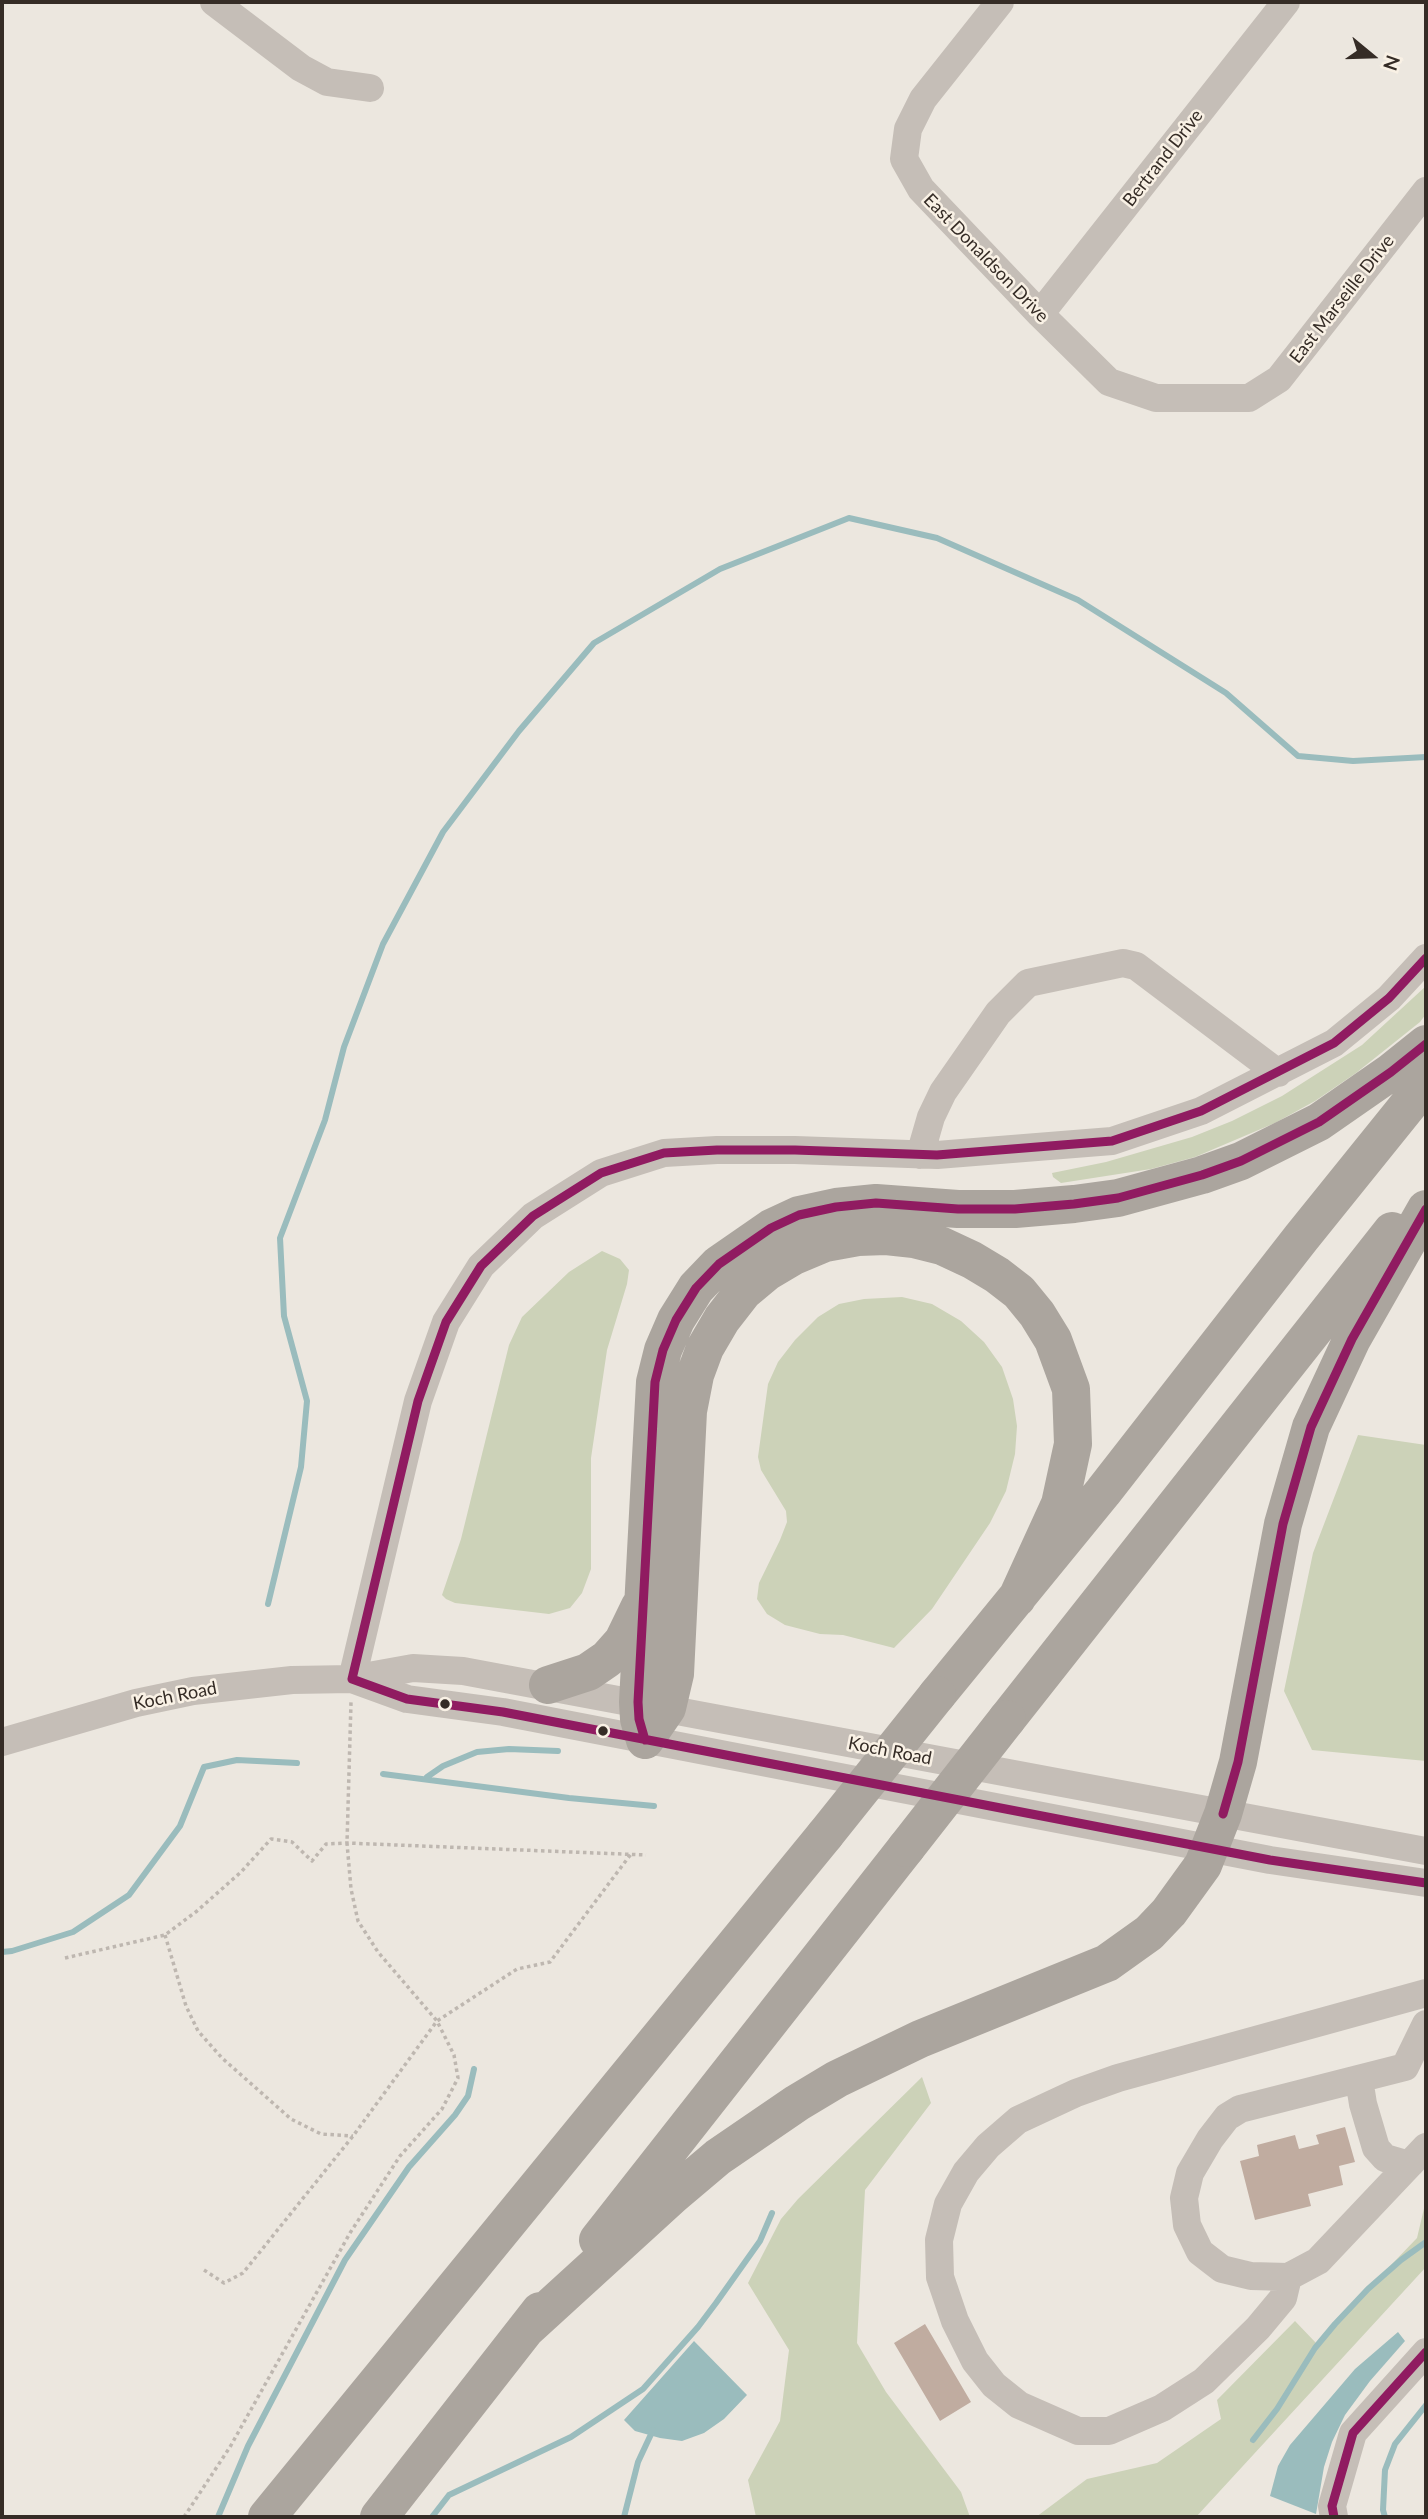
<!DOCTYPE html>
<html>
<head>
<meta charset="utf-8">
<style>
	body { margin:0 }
	#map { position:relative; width:1428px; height:2519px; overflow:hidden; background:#ece7df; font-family:Lato,sans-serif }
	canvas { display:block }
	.frame { position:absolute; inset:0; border:4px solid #352c26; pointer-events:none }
	.north { position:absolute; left:1337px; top:21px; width:70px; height:70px; -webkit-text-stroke:5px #f9f1e5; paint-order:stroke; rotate:109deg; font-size:19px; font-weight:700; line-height:28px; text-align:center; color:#352c26 }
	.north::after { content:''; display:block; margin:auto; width:24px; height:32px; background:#352c26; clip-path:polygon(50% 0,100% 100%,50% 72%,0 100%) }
</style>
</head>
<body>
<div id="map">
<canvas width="1428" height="2519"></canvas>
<div class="frame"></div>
<div class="north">N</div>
</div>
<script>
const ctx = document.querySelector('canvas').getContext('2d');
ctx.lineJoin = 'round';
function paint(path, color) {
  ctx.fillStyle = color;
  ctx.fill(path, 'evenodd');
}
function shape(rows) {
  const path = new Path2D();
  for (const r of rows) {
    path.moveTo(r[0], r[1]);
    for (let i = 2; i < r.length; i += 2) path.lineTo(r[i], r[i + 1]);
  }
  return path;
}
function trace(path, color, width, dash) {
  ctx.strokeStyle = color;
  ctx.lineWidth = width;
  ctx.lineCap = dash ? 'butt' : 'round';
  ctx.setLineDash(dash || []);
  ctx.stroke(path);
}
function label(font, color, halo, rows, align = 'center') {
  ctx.font = font + ' Lato,sans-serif';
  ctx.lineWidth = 5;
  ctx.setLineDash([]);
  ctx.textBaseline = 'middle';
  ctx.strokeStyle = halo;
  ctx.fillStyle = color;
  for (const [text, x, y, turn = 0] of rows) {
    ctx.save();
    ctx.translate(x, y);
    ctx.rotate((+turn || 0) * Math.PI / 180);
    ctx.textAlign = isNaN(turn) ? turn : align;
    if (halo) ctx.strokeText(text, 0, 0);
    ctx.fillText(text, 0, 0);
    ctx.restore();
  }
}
const green = shape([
	[1426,986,1426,1014,1420,1022,1356,1073,1315,1101,1275,1123,1195,1157,1151,1169,1061,1183,1053,1177,1052,1173,1106,1162,1192,1137,1232,1121,1282,1096,1362,1045],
	[602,1251,620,1259,629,1270,627,1284,607,1350,591,1458,591,1569,582,1593,570,1608,549,1614,455,1603,446,1599,442,1595,461,1539,509,1345,522,1317,569,1272],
	[902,1297,932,1304,961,1321,984,1342,1002,1367,1013,1399,1017,1426,1015,1454,1006,1491,990,1523,932,1609,894,1648,843,1635,820,1634,785,1625,767,1614,757,1599,759,1583,780,1540,787,1522,786,1511,761,1470,758,1457,768,1384,778,1362,795,1340,818,1317,839,1304,864,1299],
	[1358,1435,1426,1445,1426,1761,1312,1750,1284,1691,1313,1553],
	[922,2077,931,2103,865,2190,857,2343,886,2392,961,2492,970,2517,756,2517,748,2480,780,2421,789,2350,748,2283,781,2219,798,2199],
	[1426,2200,1426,2267,1196,2517,1036,2517,1087,2479,1157,2463,1221,2419,1217,2400,1295,2321,1316,2343,1417,2238]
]);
const water = shape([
	[1398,2332,1405,2341,1370,2381,1345,2415,1332,2442,1324,2467,1316,2514,1270,2496,1278,2466,1290,2445,1355,2369],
	[694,2341,747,2395,724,2419,704,2433,682,2441,660,2438,635,2431,624,2420]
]);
const stream = shape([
	[268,1604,301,1467,307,1401,284,1316,280,1238,325,1120,344,1047,383,944,443,832,519,731,594,643,720,569,849,518,937,538,1078,600,1226,693,1298,756,1353,761,1426,757],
	[383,1774,569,1798,654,1806],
	[427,1777,443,1766,477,1752,509,1749,558,1751],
	[2,1952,12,1951,73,1932,129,1895,180,1826,204,1767,237,1760,297,1763],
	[1253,2440,1277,2409,1315,2348,1335,2324,1368,2289,1401,2260,1426,2242],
	[218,2517,248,2446,345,2260,409,2167,455,2115,468,2096,474,2069],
	[432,2517,449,2495,571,2437,643,2389,698,2327,716,2303,760,2241,772,2213],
	[624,2517,638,2462,653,2430],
	[1385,2517,1383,2510,1385,2470,1395,2444,1426,2405]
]);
const building = shape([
	[1345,2127,1355,2162,1339,2166,1343,2185,1308,2194,1311,2206,1255,2220,1240,2161,1259,2156,1257,2145,1295,2135,1299,2149,1319,2144,1316,2135],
	[925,2324,971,2402,940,2421,894,2343]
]);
const path = shape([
	[165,1935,186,2006,198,2031,222,2058,291,2119,321,2134,353,2136],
	[65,1958,165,1935,197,1911,241,1872,271,1839,292,1842,312,1861,326,1844,347,1843,646,1855],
	[204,2270,224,2283,243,2273,353,2136,437,2021,517,1969,550,1962,631,1854],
	[184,2517,230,2447,350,2233,400,2156,442,2109,458,2078,454,2055,437,2021,378,1952,358,1921,351,1889,347,1843,351,1702]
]);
const minor = shape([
	[214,2,301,68,327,82,370,88],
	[1000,2,923,99,908,129,904,159,921,189,1040,314,1109,382,1156,398,1249,398,1279,379,1426,191],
	[1040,314,1286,2],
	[920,1155,931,1117,943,1092,998,1013,1028,983,1123,963,1136,966,1278,1073],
	[352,1679,418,1401,446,1322,481,1266,533,1216,601,1173,664,1153,717,1150,795,1150,937,1155,1112,1141,1201,1111,1334,1043,1389,998,1426,958],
	[352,1679,407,1699,503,1712,1270,1860,1426,1883],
	[2,1742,136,1703,193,1691,292,1680,352,1679,413,1668,463,1671,1426,1851],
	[1426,2024,1405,2067,1240,2109,1227,2117,1210,2139,1190,2173,1184,2198,1187,2225,1200,2252,1222,2269,1251,2276,1288,2277,1318,2261,1426,2147],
	[1359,2079,1363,2104,1376,2148,1385,2158,1402,2163,1411,2163],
	[1288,2277,1283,2298,1258,2328,1204,2381,1162,2408,1109,2431,1078,2431,1019,2405,994,2385,975,2361,955,2321,940,2277,939,2240,948,2204,966,2172,988,2146,1018,2120,1076,2093,1118,2078,1426,1993],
	[1334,2517,1332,2506,1353,2433,1426,2352]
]);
const highway = shape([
	[548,1685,588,1672,607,1659,623,1641,640,1606],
	[937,1695,1103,1492,1301,1238,1426,1083],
	[1007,1719,1392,1231],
	[645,1740,639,1719,638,1702,655,1382,663,1350,676,1320,696,1288,719,1264,771,1228,799,1215,836,1207,876,1203,958,1209,1015,1209,1074,1204,1118,1198,1202,1175,1241,1161,1319,1122,1391,1072,1426,1044],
	[645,1740,667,1708,675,1674,688,1411,695,1375,705,1348,722,1319,743,1292,767,1272,794,1256,825,1243,858,1237,886,1236,914,1239,942,1246,972,1260,997,1275,1019,1292,1037,1314,1053,1340,1071,1389,1073,1444,1060,1504,1017,1598],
	[598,2240,906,1848],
	[525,2330,673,2195,718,2157,797,2103,837,2079,920,2039,1107,1963,1149,1933,1169,1912,1203,1865,1223,1814,1238,1762,1283,1524,1311,1427,1352,1339,1426,1209],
	[267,2517,825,1835],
	[379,2517,540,2311]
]);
const highwayBridge = shape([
	[825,1835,937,1695],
	[906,1848,1007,1719]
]);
const bus1 = shape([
	[352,1679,418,1401,446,1322,481,1266,533,1216,601,1173,664,1153,717,1150,795,1150,937,1155,1112,1141,1201,1111,1334,1043,1389,998,1426,958],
	[352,1679,407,1699,503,1712,1270,1860,1426,1883],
	[645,1740,639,1719,638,1702,655,1382,663,1350,676,1320,696,1288,719,1264,771,1228,799,1215,836,1207,876,1203,958,1209,1015,1209,1074,1204,1118,1198,1202,1175,1241,1161,1319,1122,1391,1072,1426,1044],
	[1223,1814,1238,1762,1283,1524,1311,1427,1352,1339,1426,1209],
	[1334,2517,1332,2506,1353,2433,1426,2352]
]);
const markers = [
	[445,1704,6,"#352c26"],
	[603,1731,6,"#352c26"]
];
const streetNames = [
	["Bertrand Drive",1163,158,-52],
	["East Donaldson Drive",986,258,46],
	["East Marseille Drive",1342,299,-52],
	["Koch Road",175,1696,-11],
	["Koch Road",890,1751,11]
];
paint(green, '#ccd2b8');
paint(water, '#9abcbd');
trace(stream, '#9abcbd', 6);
paint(building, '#c0aca0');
trace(path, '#beb7b0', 3.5, [3.5, 3.5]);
trace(minor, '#c5beb7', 28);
trace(highway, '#aba59e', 38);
trace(highwayBridge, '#aba59e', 38);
trace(bus1, '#901b61', 9);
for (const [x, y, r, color] of markers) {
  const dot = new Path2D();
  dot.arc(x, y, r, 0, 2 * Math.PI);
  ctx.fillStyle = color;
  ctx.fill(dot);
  trace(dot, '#f9f1e5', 2.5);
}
label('18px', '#352c26', '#f9f1e5', streetNames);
</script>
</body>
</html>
